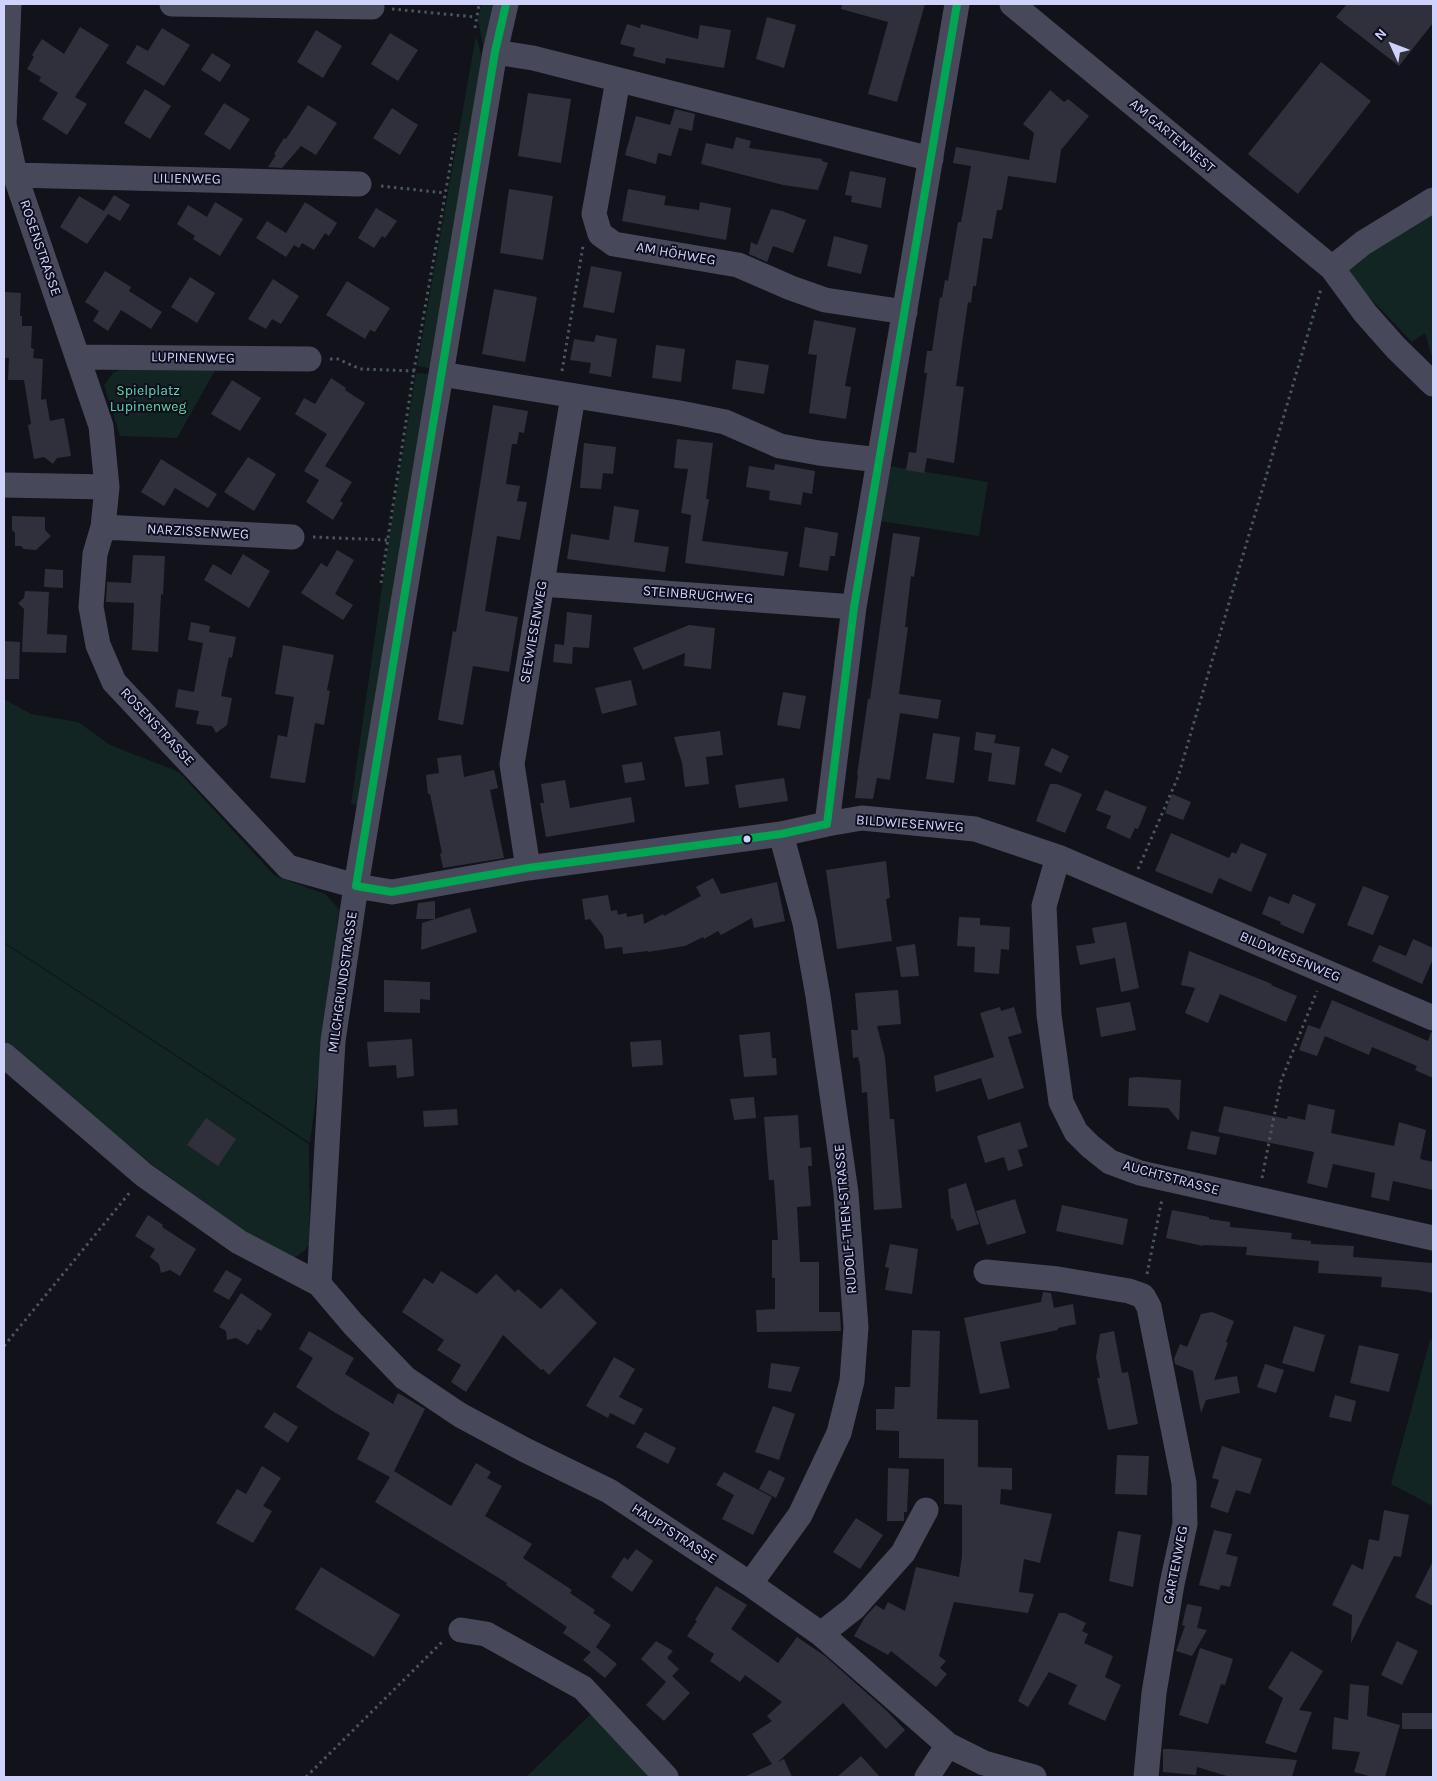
<!DOCTYPE html>
<html>
<head>
<meta charset="utf-8">
<style>
	body { margin:0 }
	#map { position:relative; width:1437px; height:1781px; overflow:hidden; background:#12121a; font-family:Karla,sans-serif }
	canvas { display:block }
	.frame { position:absolute; inset:0; border:5px solid #cfd2fb; pointer-events:none }
	.north { position:absolute; left:1367px; top:20px; width:50px; height:50px; -webkit-text-stroke:4px #0e0e1e; paint-order:stroke; rotate:313deg; font-size:14px; font-weight:700; line-height:20px; text-align:center; color:#cfd2fb }
	.north::after { content:''; display:block; margin:auto; width:18px; height:22px; background:#cfd2fb; clip-path:polygon(50% 0,100% 100%,50% 72%,0 100%) }
</style>
</head>
<body>
<div id="map">
<canvas width="1437" height="1781"></canvas>
<div class="frame"></div>
<div class="north">N</div>
</div>
<script>
const ctx = document.querySelector('canvas').getContext('2d');
ctx.lineJoin = 'round';
function paint(path, color) {
  ctx.fillStyle = color;
  ctx.fill(path, 'evenodd');
}
function shape(rows) {
  const path = new Path2D();
  for (const r of rows) {
    path.moveTo(r[0], r[1]);
    for (let i = 2; i < r.length; i += 2) path.lineTo(r[i], r[i + 1]);
  }
  return path;
}
function trace(path, color, width, dash) {
  ctx.strokeStyle = color;
  ctx.lineWidth = width;
  ctx.lineCap = dash ? 'butt' : 'round';
  ctx.setLineDash(dash || []);
  ctx.stroke(path);
}
function label(font, color, halo, rows, align = 'center') {
  ctx.font = font + ' Karla,sans-serif';
  ctx.lineWidth = 4;
  ctx.setLineDash([]);
  ctx.textBaseline = 'middle';
  ctx.strokeStyle = halo;
  ctx.fillStyle = color;
  for (const [text, x, y, turn = 0] of rows) {
    ctx.save();
    ctx.translate(x, y);
    ctx.rotate((+turn || 0) * Math.PI / 180);
    ctx.textAlign = isNaN(turn) ? turn : align;
    if (halo) ctx.strokeText(text, 0, 0);
    ctx.fillText(text, 0, 0);
    ctx.restore();
  }
}
const green = shape([
	[481,4,494,4,484,50,478,20],
	[476,36,483,61,429,368,417,366],
	[1433,207,1433,361,1425,333,1412,342,1348,275,1353,259],
	[139,361,218,365,177,438,120,436,104,385,113,373],
	[416,373,429,374,358,805,351,804,389,538],
	[889,466,988,482,979,536,880,521],
	[4,699,31,714,78,722,110,745,179,772,275,876,325,894,339,909,310,1143,4,942],
	[4,943,309,1144,310,1242,305,1250,296,1257,285,1258,236,1225,154,1166,4,1043],
	[1430,1340,1433,1341,1433,1506,1391,1484],
	[595,1710,655,1777,526,1777]
]);
const building = shape([
	[842,4,925,4,897,102,868,94,888,22,841,9],
	[1347,4,1433,4,1433,23,1399,66,1336,17],
	[767,17,796,25,784,68,756,59],
	[627,24,640,28,641,24,698,39,700,25,731,30,724,68,666,58,665,64,633,56,635,48,620,44],
	[80,27,109,45,75,97,87,104,67,135,42,119,58,93,39,81,41,77,27,69,34,57,32,55,42,39,64,54],
	[162,28,190,45,164,86,126,63,137,45,148,51],
	[316,30,342,46,323,78,297,62],
	[390,33,418,50,398,81,371,64],
	[212,53,231,65,220,82,201,70],
	[1321,62,1371,101,1298,194,1248,154],
	[145,89,171,106,150,139,124,123],
	[1050,90,1064,102,1068,99,1089,116,1061,150,1056,183,1008,176,1002,210,997,210,992,239,983,238,976,286,973,286,971,303,968,302,956,386,964,387,954,463,927,458,924,473,906,470,909,452,916,453,927,373,924,373,927,351,932,351,940,297,942,298,945,280,948,281,958,222,961,222,971,166,953,163,956,147,1029,160,1034,133,1023,124],
	[528,93,571,99,561,163,518,156],
	[224,103,250,119,230,150,204,134],
	[308,105,337,123,316,155,301,146,282,168,268,167,276,155,274,154,284,138,286,139],
	[392,108,418,125,400,155,373,138],
	[675,109,695,114,692,131,679,128,671,156,658,153,656,164,625,155,636,116,670,125],
	[736,137,751,141,749,148,822,159,822,161,828,163,818,190,783,185,701,164,706,143,733,149],
	[850,171,886,178,881,208,851,202,852,196,845,195],
	[509,189,553,196,543,260,500,253],
	[628,189,666,196,664,205,699,210,700,202,731,208,726,240,622,221],
	[114,195,130,205,120,221,108,214,87,244,60,227,79,196,104,211],
	[215,202,243,219,220,256,193,239,195,236,177,224,188,205,207,217],
	[305,202,337,223,329,236,325,233,314,250,302,243,299,248,294,245,286,257,256,238,267,221,286,233],
	[376,208,397,221,385,238,382,236,374,248,358,238],
	[771,209,782,211,806,220,793,253,773,246,767,262,749,254,751,242,757,245],
	[834,236,868,245,861,274,827,266],
	[591,266,622,272,614,313,583,307],
	[105,271,131,287,129,291,162,312,151,329,121,310,108,331,93,321,99,311,85,302],
	[190,277,215,293,197,323,171,307],
	[273,279,299,296,281,324,272,319,266,329,248,319],
	[347,281,390,308,375,332,370,330,365,339,326,315],
	[494,289,537,297,525,362,482,354],
	[4,292,21,293,20,316,22,316,22,326,32,326,31,348,34,349,33,358,43,359,41,400,46,399,50,421,64,418,71,456,57,458,53,464,44,457,34,459,28,425,31,424,24,380,8,380,9,358,4,358],
	[814,320,856,328,845,386,851,387,846,419,809,413,817,355,808,354],
	[596,335,617,339,611,377,589,373,591,363,570,360,574,339,594,342],
	[656,345,685,349,681,382,652,378],
	[736,360,769,365,764,394,732,389],
	[331,378,346,388,345,390,365,403,325,466,352,482,340,501,343,503,333,520,306,502,319,480,304,471,327,434,295,414,304,398,315,404],
	[232,380,261,398,240,431,211,414],
	[493,405,528,411,524,433,519,432,517,444,512,444,506,484,520,486,517,501,527,502,520,540,497,536,485,611,518,617,509,672,473,666,463,725,438,720,453,631,456,632],
	[677,439,713,443,706,499,709,499,702,541,788,552,784,576,685,563,691,515,681,513,688,469,674,468],
	[584,443,616,447,613,474,603,473,601,489,580,488],
	[248,457,276,474,254,511,224,492],
	[161,459,217,494,208,508,175,488,164,506,141,492],
	[775,464,815,471,812,494,803,492,801,505,769,500,770,491,746,487,749,466,774,470],
	[614,506,639,510,634,542,669,547,665,572,567,559,571,534,609,540],
	[12,516,45,517,45,530,51,536,36,550,24,549,21,546,15,546,15,533,12,530],
	[805,527,838,533,835,556,830,556,828,571,799,567],
	[893,533,920,537,914,577,911,576,905,627,908,627,899,694,941,700,938,719,900,713,890,780,877,778,873,799,855,798,858,775,857,775,868,699,870,699,875,663],
	[337,550,354,560,335,594,353,605,343,620,301,593,321,563,327,567],
	[243,554,270,571,249,608,204,580,213,564,231,575],
	[133,555,165,556,163,595,161,594,158,652,132,650,134,603,106,602,107,582,131,583],
	[45,569,63,570,63,588,44,587],
	[25,591,49,592,47,634,67,635,66,653,22,652,24,609,18,603,24,598],
	[567,612,592,615,589,648,573,647,572,664,553,662,555,644,564,645],
	[191,622,210,626,209,632,236,637,232,658,229,657,221,696,232,698,227,725,216,733,212,726,196,724,199,711,175,707,178,689,194,692,203,643,188,640],
	[689,625,715,628,711,669,684,666,685,653,643,670,633,648],
	[4,641,20,642,19,679,4,679],
	[283,645,334,655,327,690,330,691,324,725,315,723,305,783,270,778,278,735,287,737,294,697,275,694],
	[631,680,637,705,602,714,595,688],
	[783,692,806,696,800,729,777,725],
	[720,731,723,755,706,757,709,784,685,787,682,763,674,737],
	[976,732,996,735,994,743,1020,747,1015,785,988,781,992,753,974,750],
	[933,733,960,737,954,783,926,779],
	[1052,748,1069,756,1061,773,1044,765],
	[461,755,464,777,494,770,498,788,490,790,504,858,443,868,440,854,442,853,430,794,428,794,426,775,439,773,437,758],
	[642,762,645,780,625,783,622,765],
	[784,778,788,801,739,808,735,785],
	[565,780,570,808,631,797,635,822,546,837,540,803,544,803,541,784],
	[1050,784,1057,784,1082,794,1065,833,1036,821],
	[1105,790,1147,807,1138,829,1135,828,1130,839,1106,828,1111,816,1096,810],
	[1172,794,1191,802,1183,820,1165,813],
	[1171,833,1229,858,1232,852,1236,854,1241,843,1267,854,1251,892,1219,878,1212,894,1155,871],
	[886,861,890,898,886,899,892,941,837,949,826,870],
	[713,878,721,894,777,882,785,921,754,928,752,918,721,935,718,931,704,939,703,937,685,946,648,952,648,951,623,954,622,947,605,949,603,936,590,919,585,920,582,899,608,895,611,911,617,910,618,915,626,913,627,917,643,914,644,924,663,914,664,916,701,896,696,887],
	[1363,886,1389,896,1373,935,1347,925],
	[1293,894,1316,904,1303,934,1280,924,1281,922,1262,914,1269,896,1289,904],
	[435,901,435,919,416,919,418,903],
	[470,908,477,932,421,950,422,923],
	[959,917,980,918,980,925,1010,927,1009,950,1001,949,999,974,974,972,975,947,957,946],
	[1126,922,1139,988,1121,992,1115,958,1080,965,1076,946,1095,943,1092,928],
	[1413,939,1433,948,1433,959,1422,984,1372,961,1379,945,1406,956],
	[915,944,919,976,901,977,896,947],
	[1189,951,1272,984,1271,985,1297,996,1286,1022,1220,994,1208,1023,1185,1013,1195,988,1181,985],
	[384,980,430,982,430,1000,420,999,420,1013,384,1012],
	[898,990,901,1024,877,1026,885,1057,890,1119,894,1119,902,1208,874,1210,867,1092,862,1093,860,1065,858,1057,853,1058,851,1030,858,1030,855,993],
	[1332,1000,1428,1041,1431,1032,1433,1032,1433,1078,1415,1070,1417,1066,1372,1047,1369,1055,1325,1036,1317,1056,1299,1050,1308,1025,1320,1029],
	[1130,1002,1136,1030,1101,1037,1096,1008],
	[1000,1007,1001,1011,1014,1007,1022,1033,1008,1037,1024,1088,988,1100,981,1078,936,1092,934,1076,994,1057,980,1013],
	[770,1032,772,1058,776,1058,777,1075,744,1077,739,1035],
	[412,1039,414,1076,397,1078,396,1065,369,1067,367,1042],
	[661,1040,663,1065,632,1067,630,1042],
	[1138,1077,1181,1080,1179,1121,1168,1108,1128,1106,1129,1078],
	[754,1097,756,1118,734,1120,730,1099],
	[1308,1104,1335,1110,1331,1133,1394,1146,1399,1122,1426,1130,1420,1159,1433,1162,1433,1190,1393,1181,1389,1201,1371,1197,1375,1173,1333,1164,1327,1188,1307,1183,1314,1152,1218,1132,1224,1106,1287,1119,1288,1116,1305,1120],
	[457,1109,458,1125,424,1127,423,1111],
	[798,1115,800,1148,811,1147,812,1166,808,1166,811,1206,797,1207,800,1262,819,1262,819,1312,840,1312,841,1331,757,1332,756,1310,775,1309,775,1278,772,1278,772,1240,778,1240,774,1180,769,1180,764,1117],
	[206,1118,236,1139,218,1166,187,1145],
	[1020,1122,1028,1147,1018,1150,1023,1166,1008,1171,1004,1157,985,1163,977,1136],
	[1191,1131,1220,1137,1216,1155,1187,1149],
	[966,1183,979,1224,957,1231,953,1219,951,1219,948,1189],
	[1015,1199,1026,1233,987,1245,976,1211],
	[1062,1205,1128,1219,1123,1245,1056,1231],
	[1172,1210,1209,1217,1209,1219,1230,1222,1230,1227,1292,1233,1291,1239,1311,1241,1311,1244,1354,1246,1353,1257,1433,1263,1433,1293,1418,1290,1381,1287,1382,1277,1318,1273,1319,1261,1246,1255,1247,1247,1203,1245,1203,1246,1166,1238],
	[148,1215,163,1225,162,1227,196,1249,180,1276,170,1270,161,1273,159,1264,150,1257,155,1249,135,1236],
	[890,1244,918,1249,912,1294,885,1290,889,1268,885,1267],
	[226,1270,242,1279,229,1300,213,1291],
	[441,1271,477,1294,496,1274,515,1292,518,1289,541,1309,561,1288,597,1323,549,1375,543,1369,541,1370,503,1335,466,1392,451,1382,461,1365,437,1350,444,1340,402,1312,424,1278,433,1284],
	[1043,1292,1051,1293,1054,1308,1073,1304,1076,1324,1058,1328,1058,1330,1000,1342,1010,1388,980,1394,964,1318,1041,1302],
	[241,1293,272,1314,261,1331,258,1329,248,1345,236,1338,227,1340,226,1331,219,1327],
	[1212,1312,1234,1321,1226,1342,1228,1343,1214,1380,1237,1376,1240,1393,1206,1400,1201,1413,1193,1371,1175,1364,1174,1359,1180,1344,1187,1347,1201,1314],
	[1294,1326,1325,1335,1314,1372,1282,1363],
	[912,1330,940,1331,937,1419,978,1420,978,1467,1012,1468,1012,1490,1001,1489,1000,1504,1052,1514,1040,1563,1024,1559,1019,1592,1034,1594,1028,1613,954,1602,939,1656,946,1661,940,1668,947,1674,936,1687,891,1651,888,1655,854,1636,865,1617,876,1605,884,1610,888,1602,905,1611,916,1567,959,1577,962,1556,962,1505,944,1504,944,1459,899,1458,899,1431,876,1430,876,1409,894,1409,895,1387,910,1387],
	[309,1331,354,1358,345,1374,393,1404,398,1393,425,1409,394,1471,451,1506,476,1463,491,1472,487,1478,502,1486,485,1516,532,1544,523,1558,572,1590,570,1593,595,1610,593,1613,611,1625,596,1647,617,1664,605,1678,583,1660,591,1652,563,1633,567,1627,506,1585,507,1583,375,1502,390,1477,357,1459,370,1433,334,1412,296,1387,313,1358,299,1349],
	[1114,1331,1122,1373,1128,1372,1138,1424,1108,1430,1097,1378,1100,1378,1096,1357,1100,1334],
	[1359,1345,1399,1354,1389,1392,1350,1383],
	[614,1357,635,1369,619,1397,643,1409,634,1425,610,1413,608,1418,586,1406],
	[771,1363,800,1367,791,1392,768,1388],
	[1265,1364,1284,1370,1276,1393,1257,1387],
	[1335,1395,1356,1401,1351,1422,1329,1417],
	[773,1406,795,1414,779,1460,755,1452],
	[274,1412,298,1427,288,1443,264,1427],
	[645,1432,676,1448,668,1464,636,1447],
	[1222,1446,1262,1459,1250,1494,1236,1490,1228,1513,1210,1507,1219,1480,1212,1478],
	[1117,1455,1149,1456,1147,1495,1115,1494],
	[262,1466,281,1478,263,1506,272,1511,253,1543,216,1523,237,1489,246,1494],
	[888,1468,909,1469,907,1512,904,1512,904,1521,887,1521],
	[769,1470,785,1478,776,1498,759,1489],
	[724,1472,772,1497,753,1535,722,1519,734,1495,716,1485],
	[1384,1510,1409,1515,1401,1557,1394,1556,1351,1643,1352,1615,1332,1605,1352,1564,1363,1570,1369,1539,1379,1541],
	[856,1518,883,1535,860,1569,833,1552],
	[1214,1530,1232,1534,1226,1554,1238,1557,1230,1587,1221,1585,1219,1590,1199,1585],
	[1118,1531,1141,1535,1133,1587,1109,1581],
	[636,1549,653,1561,632,1592,611,1577,624,1557,628,1560],
	[1433,1561,1433,1606,1415,1597],
	[321,1567,400,1615,374,1657,295,1609],
	[716,1586,747,1605,731,1629,778,1663,797,1637,825,1656,887,1711,905,1730,886,1749,843,1703,778,1762,784,1759,792,1777,744,1777,772,1764,752,1734,772,1721,767,1716,782,1702,745,1675,740,1682,727,1673,710,1661,714,1654,687,1636,697,1621,695,1620],
	[1187,1604,1202,1607,1197,1628,1207,1630,1192,1656,1176,1651,1185,1626,1182,1625],
	[1059,1613,1065,1613,1086,1623,1082,1631,1088,1634,1084,1643,1113,1656,1105,1677,1121,1685,1105,1721,1068,1704,1077,1685,1049,1672,1028,1707,1018,1701],
	[656,1641,673,1651,667,1658,679,1669,672,1676,690,1693,664,1721,646,1705,666,1682,641,1659],
	[1397,1641,1418,1651,1402,1685,1381,1675],
	[1200,1648,1233,1659,1225,1685,1221,1684,1208,1724,1179,1715],
	[1291,1651,1323,1671,1299,1710,1312,1712,1296,1753,1265,1743,1283,1698,1268,1688],
	[1350,1684,1369,1686,1367,1716,1400,1725,1385,1777,1373,1777,1354,1772,1360,1752,1332,1749,1334,1717,1348,1720],
	[1402,1713,1433,1713,1433,1729,1402,1729],
	[1163,1749,1170,1749,1297,1760,1292,1777,1230,1777,1197,1767,1196,1775,1163,1772],
	[861,1756,880,1777,837,1777]
]);
const path = shape([
	[392,9,476,17],
	[475,28,479,4],
	[381,186,445,193],
	[330,359,338,359,360,369,416,371],
	[562,371,583,246],
	[313,537,387,540],
	[381,583,414,370,456,133],
	[1138,869,1178,777,1321,289],
	[1262,1178,1281,1081,1317,991],
	[1147,1274,1162,1199],
	[4,1346,131,1191],
	[306,1777,442,1642]
]);
const minor = shape([
	[9,4,4,124,15,175,101,426,107,487,103,527,95,554,91,607,98,645,114,682,288,867,356,886,392,892,528,868,781,834,827,824,862,818,975,829,1058,857,1433,1018],
	[172,4,372,7],
	[1012,4,1332,268,1365,313,1396,348,1433,384],
	[495,52,533,58,931,159],
	[618,80,594,214,600,234,614,244,738,265,791,288,825,300,905,312],
	[15,175,359,184],
	[1332,268,1363,243,1433,200],
	[78,357,309,359],
	[441,374,680,413,725,422,780,446,819,453,879,460],
	[4,485,107,487],
	[103,527,292,537],
	[542,584,854,607],
	[827,824,854,607,957,4],
	[1058,857,1044,906,1049,1015,1061,1102,1076,1132,1090,1146,1110,1162,1140,1173,1433,1238],
	[528,868,512,764,573,396],
	[4,1055,144,1175,239,1242,319,1284,353,1324,405,1378,460,1415,525,1450,609,1491,750,1584,821,1634,948,1745,984,1763,1034,1777],
	[986,1272,1058,1279,1129,1291,1143,1296,1149,1307,1184,1483,1185,1524,1172,1584,1154,1693,1146,1777],
	[319,1284,333,1041,356,886,441,374,495,52,506,4],
	[750,1584,800,1515,839,1433,852,1381,856,1327,846,1193,818,996,805,923,781,834],
	[461,1630,486,1634,583,1688,666,1777],
	[821,1634,854,1608,903,1553,926,1510],
	[927,1777,948,1745]
]);
const bus1 = shape([
	[827,824,854,607,957,4],
	[356,886,495,52,506,4],
	[356,886,392,892,528,868,781,834,827,824]
]);
const markers = [
	[747,839,4.5,"#cfd2fb"]
];
const streetNames = [
	["AM GARTENNEST",1172,136,40],
	["LILIENWEG",187,179,1],
	["ROSENSTRASSE",40,248,71],
	["AM HÖHWEG",676,254,10],
	["LUPINENWEG",193,358,1],
	["NARZISSENWEG",198,532,3],
	["STEINBRUCHWEG",698,595,4],
	["SEEWIESENWEG",534,632,-80],
	["ROSENSTRASSE",157,727,47],
	["BILDWIESENWEG",910,824,4],
	["BILDWIESENWEG",1290,957,23],
	["MILCHGRUNDSTRASSE",343,982,-82],
	["AUCHTSTRASSE",1171,1178,15],
	["RUDOLF-THEN-STRASSE",846,1219,-95],
	["HAUPTSTRASSE",674,1534,33],
	["GARTENWEG",1176,1565,-79]
];
const parkNames = [
	["Spielplatz",148,391],
	["Lupinenweg",148,407]
];
paint(green, '#122522');
paint(building, '#30303c');
trace(path, '#48575e', 3, [2.5, 4]);
trace(minor, '#47495b', 25);
trace(bus1, '#00a651', 8);
for (const [x, y, r, color] of markers) {
  const dot = new Path2D();
  dot.arc(x, y, r, 0, 2 * Math.PI);
  ctx.fillStyle = color;
  ctx.fill(dot);
  trace(dot, '#0e0e1e', 2);
}
label('14px', '#cfd2fb', '#0e0e1e', streetNames);
label('14px', '#63d4a4', '#0e0e1e', parkNames);
</script>
</body>
</html>
